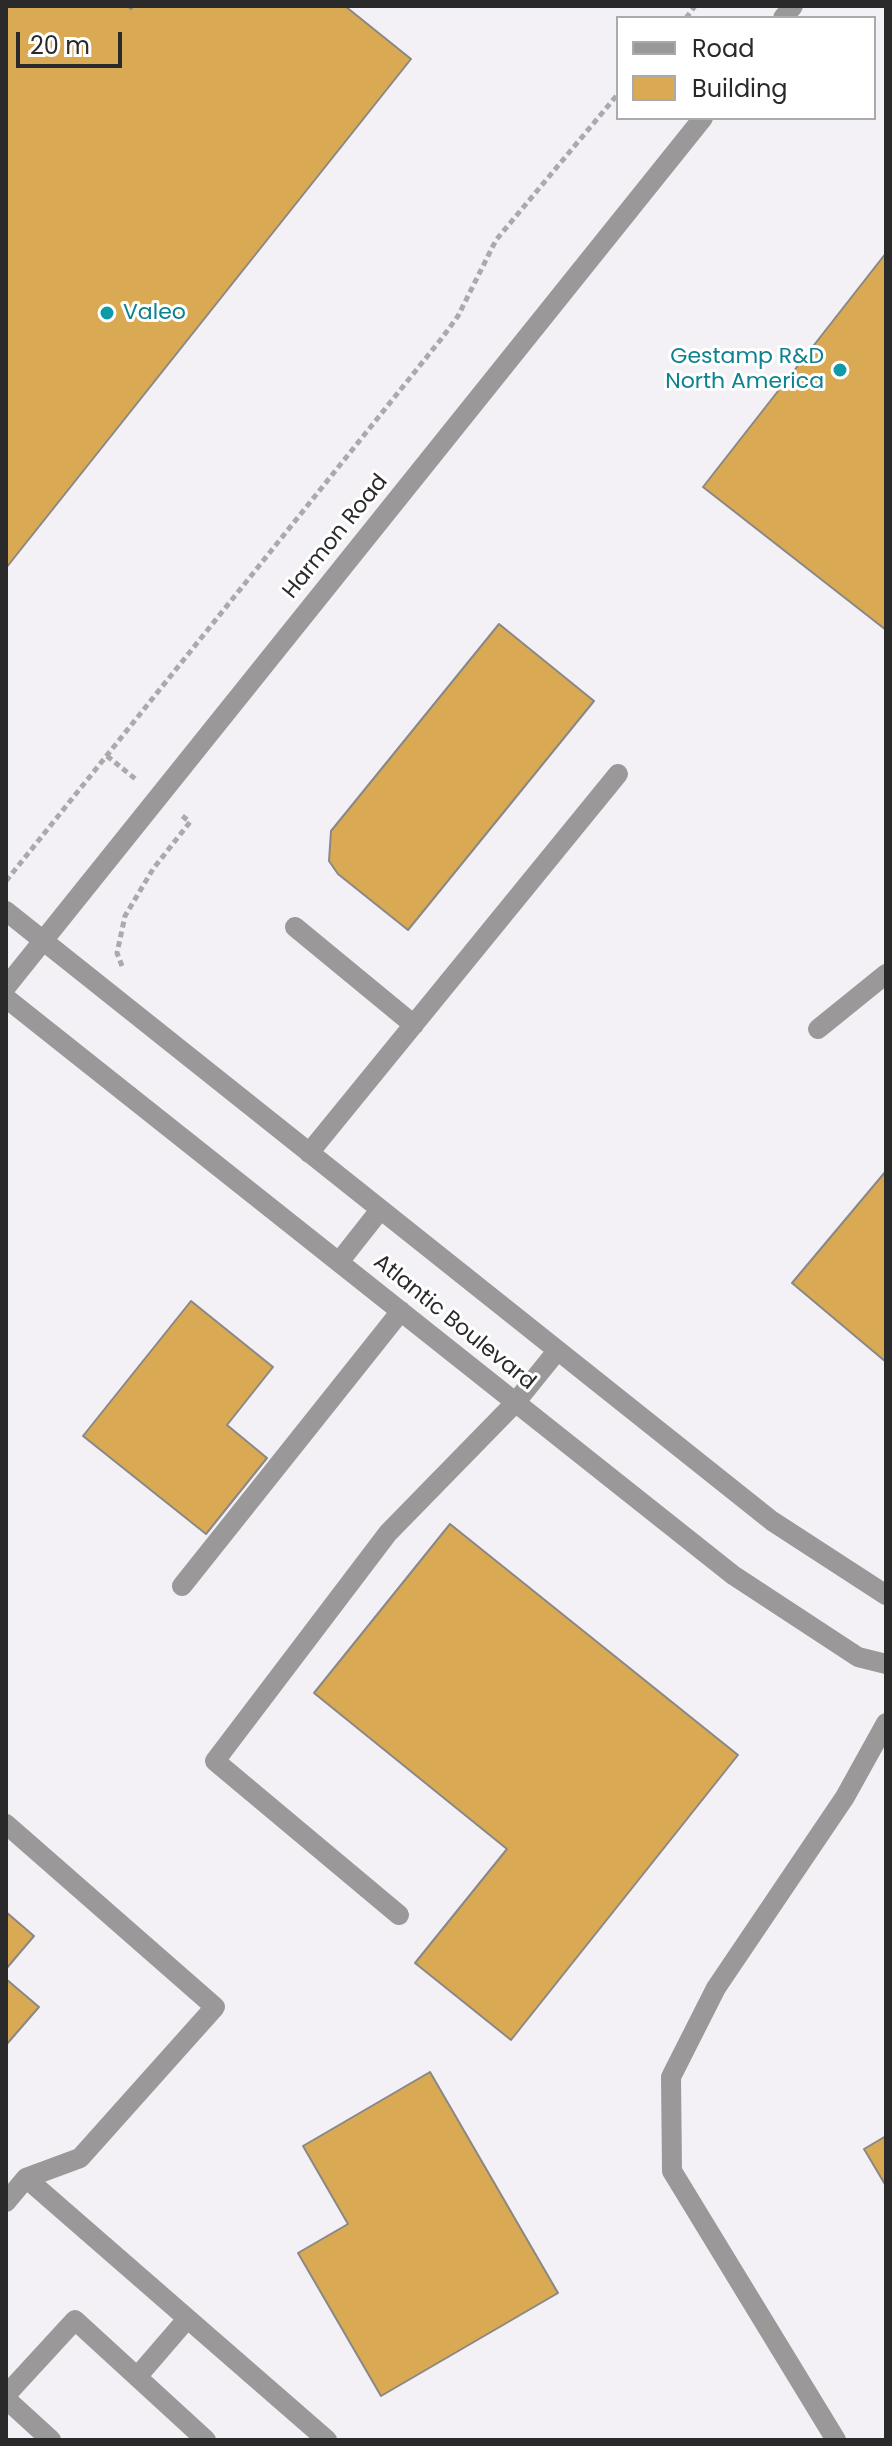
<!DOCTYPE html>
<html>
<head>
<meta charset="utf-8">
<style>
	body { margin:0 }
	#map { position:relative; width:892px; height:2446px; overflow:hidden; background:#f3f1f5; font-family:Poppins,sans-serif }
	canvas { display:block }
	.frame { position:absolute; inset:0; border:8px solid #2a2a2b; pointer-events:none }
	.legend { position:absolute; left:616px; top:16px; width:260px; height:104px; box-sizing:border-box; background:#fff; border:2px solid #aaa; margin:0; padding:10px 14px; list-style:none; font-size:24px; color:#2a2a2b }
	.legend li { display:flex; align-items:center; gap:16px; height:40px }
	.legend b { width:40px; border:2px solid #aaa }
	.scale { position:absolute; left:16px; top:32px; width:106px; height:36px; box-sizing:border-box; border:4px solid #2a2a2b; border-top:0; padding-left:10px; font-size:24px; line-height:28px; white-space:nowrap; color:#2a2a2b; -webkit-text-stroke:6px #fff; paint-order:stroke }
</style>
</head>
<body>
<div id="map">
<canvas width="892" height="2446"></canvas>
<div class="frame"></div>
<ul class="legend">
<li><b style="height:10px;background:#9a9898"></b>Road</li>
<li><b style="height:22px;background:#daa953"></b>Building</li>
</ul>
<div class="scale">20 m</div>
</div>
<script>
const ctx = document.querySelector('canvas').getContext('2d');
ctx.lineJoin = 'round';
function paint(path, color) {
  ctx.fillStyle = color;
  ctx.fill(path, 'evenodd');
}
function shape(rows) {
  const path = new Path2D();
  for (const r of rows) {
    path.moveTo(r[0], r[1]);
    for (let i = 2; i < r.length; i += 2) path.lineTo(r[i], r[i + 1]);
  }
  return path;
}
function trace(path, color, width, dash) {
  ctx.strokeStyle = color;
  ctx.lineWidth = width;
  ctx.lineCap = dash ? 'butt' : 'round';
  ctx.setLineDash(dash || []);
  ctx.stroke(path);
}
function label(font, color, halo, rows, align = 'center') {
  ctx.font = font + ' Poppins,sans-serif';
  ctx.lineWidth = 6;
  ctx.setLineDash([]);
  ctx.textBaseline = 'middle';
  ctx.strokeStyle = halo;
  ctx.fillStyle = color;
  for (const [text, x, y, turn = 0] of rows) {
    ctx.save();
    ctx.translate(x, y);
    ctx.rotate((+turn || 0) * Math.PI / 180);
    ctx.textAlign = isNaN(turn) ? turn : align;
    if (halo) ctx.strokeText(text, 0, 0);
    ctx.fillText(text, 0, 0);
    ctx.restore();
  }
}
const building = shape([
	[6,6,127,6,131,9,134,6,345,6,411,59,6,568,6,6],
	[886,253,886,630,703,487,886,253],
	[499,624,594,701,408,930,338,874,329,861,331,831,499,624],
	[886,1171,886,1362,792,1283,886,1171],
	[191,1301,273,1367,227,1425,267,1458,206,1534,83,1436,191,1301],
	[450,1524,738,1755,511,2040,415,1963,507,1849,314,1693,450,1524],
	[6,1912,34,1936,6,1969,6,1912],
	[6,1979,39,2007,6,2045,6,1979],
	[430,2072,558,2293,381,2396,298,2253,348,2224,303,2146,430,2072],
	[886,2136,886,2186,864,2149,886,2136]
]);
const path = shape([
	[686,18,695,6],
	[107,756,138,781],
	[6,881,442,338,458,316,496,240,618,94],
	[122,966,117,953,125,916,153,869,190,822,181,815]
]);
const minor = shape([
	[783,18,793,6],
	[6,911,772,1521,886,1595],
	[295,927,414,1025],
	[6,987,703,118],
	[6,998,733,1575,858,1657,886,1664],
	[818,1029,886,974],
	[309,1153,618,774],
	[339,1262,380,1210],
	[182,1586,401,1311],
	[6,1824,215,2007,80,2158,26,2178,6,2202],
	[399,1915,215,1761,388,1533,515,1403,557,1351],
	[26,2178,327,2440],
	[137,2377,187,2319],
	[6,2395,75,2320,206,2440],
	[6,2399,51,2440],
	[836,2440,672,2171,671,2077,716,1988,845,1797,886,1723]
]);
const markers = [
	[107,313,8,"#0f9aa8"],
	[840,370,8,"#0f9aa8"]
];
const cultureNames = [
	["Valeo",123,313],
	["Gestamp R&D",824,357,"right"],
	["North America",824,382,"right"]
];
const streetNames = [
	["Harmon Road",336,537,-51],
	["Atlantic Boulevard",454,1323,39]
];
paint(building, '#daa953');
trace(building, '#8a8885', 2);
trace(path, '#aba9ac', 5, [6, 4]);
trace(minor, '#9a9898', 20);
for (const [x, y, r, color] of markers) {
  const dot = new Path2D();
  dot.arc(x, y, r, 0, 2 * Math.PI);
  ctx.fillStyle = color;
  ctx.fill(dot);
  trace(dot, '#fff', 3);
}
label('22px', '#0d838f', '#fff', cultureNames, 'left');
label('22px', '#2a2a2b', '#fff', streetNames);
</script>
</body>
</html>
